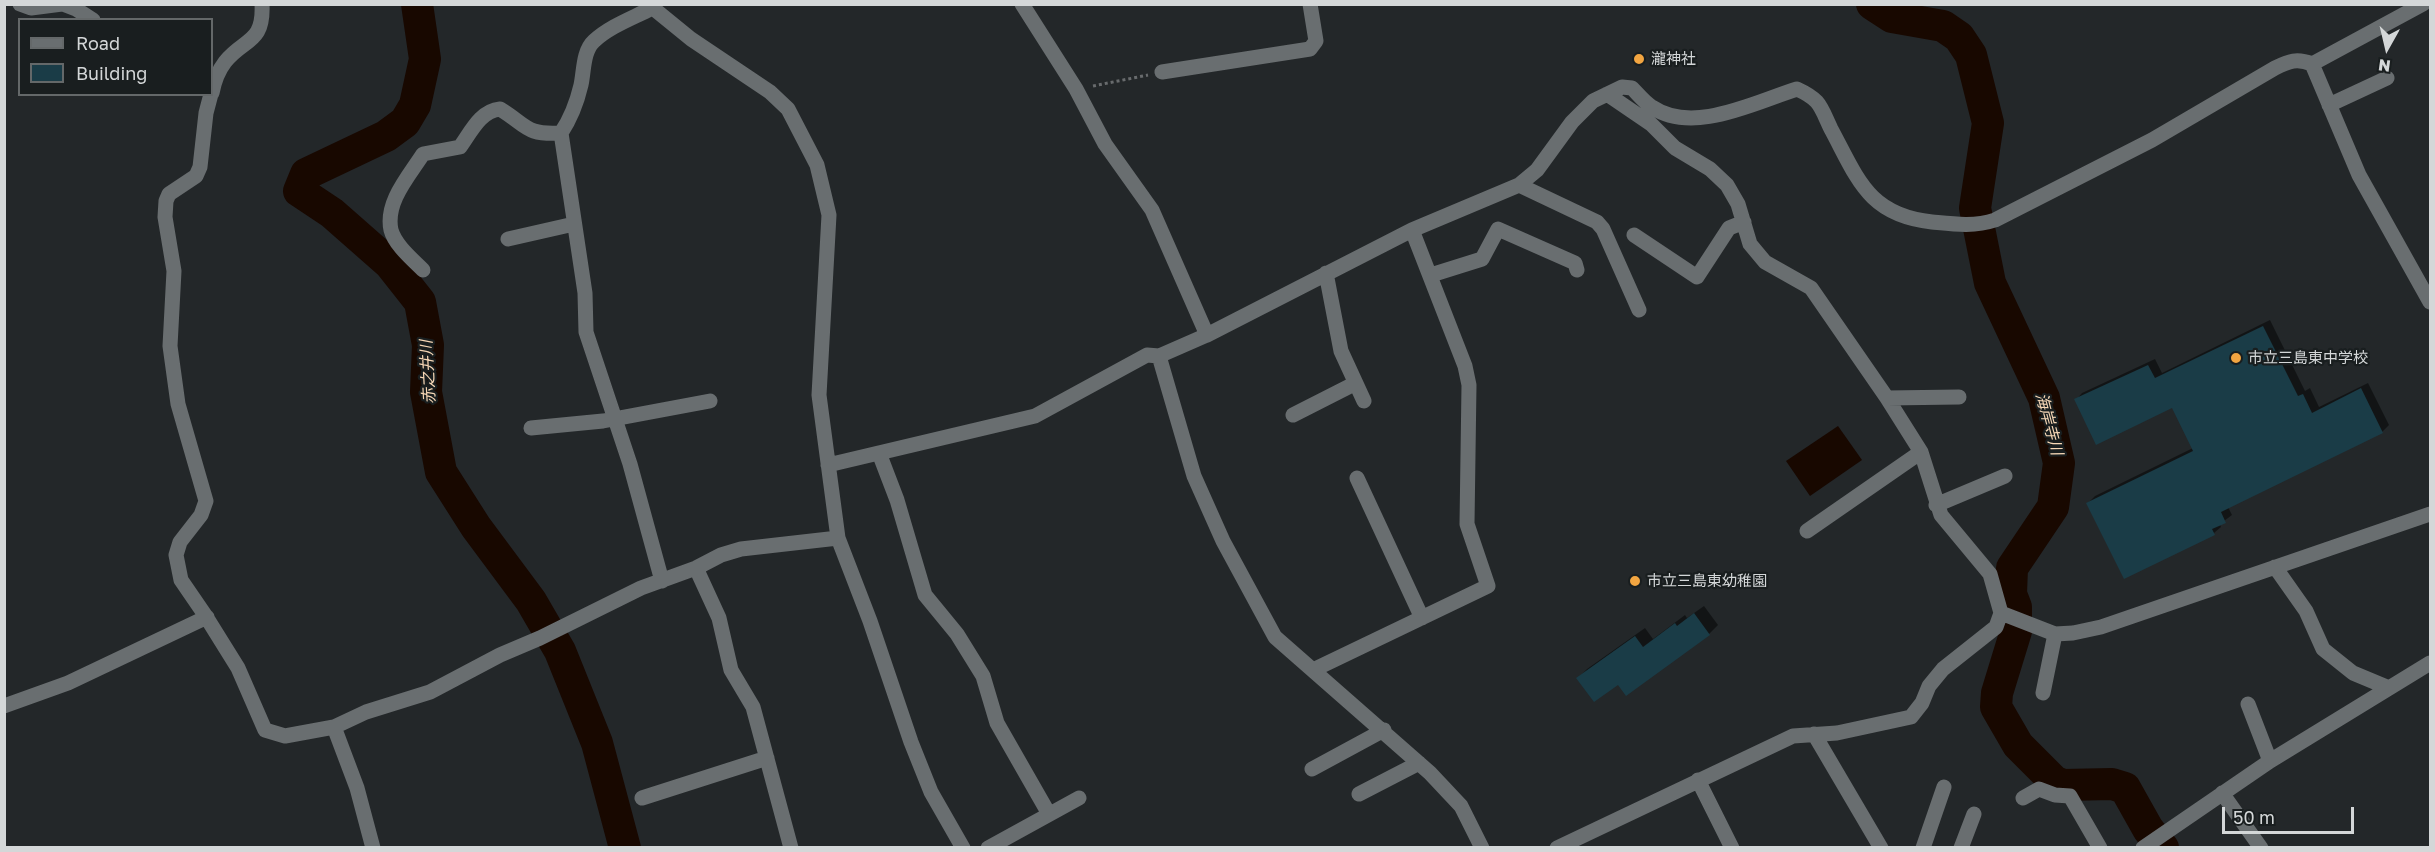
<!DOCTYPE html>
<meta charset="utf-8">
<style>
body{margin:0}
#map{position:relative;width:2435px;height:852px;overflow:hidden;background:#232729;font-family:"Golos Text",sans-serif}
canvas{display:block}
.frame{position:absolute;inset:0;border:6px solid #d4d7d8;pointer-events:none}
.legend{position:absolute;left:18px;top:18px;width:195px;height:78px;box-sizing:border-box;background:#191e1f;border:2px solid #646869;margin:0;padding:8px 10px;list-style:none;font-size:18px;color:#d4d7d8}
.legend li{display:flex;align-items:center;gap:12px;height:30px}
.legend b{width:30px;border:2px solid #646869}
.north{position:absolute;left:2357px;top:18px;width:60px;height:60px;-webkit-text-stroke:4px #191e1f;paint-order:stroke;rotate:188deg;font-size:16px;font-weight:700;line-height:24px;text-align:center;color:#d4d7d8}
.north::after{content:'';display:block;margin:auto;width:21px;height:27px;background:#d4d7d8;clip-path:polygon(50% 0,100% 100%,50% 72%,0 100%)}
.scale{position:absolute;left:2222px;top:807px;width:132px;height:27px;box-sizing:border-box;border:3px solid #d4d7d8;border-top:0;padding-left:8px;font-size:18px;line-height:21px;white-space:nowrap;color:#d4d7d8;-webkit-text-stroke:4px #191e1f;paint-order:stroke}
</style>
<div id="map">
<canvas width="2435" height="852"></canvas>
<div class="frame"></div>
<ul class="legend">
<li><b style="height:8px;background:#696e70"></b>Road</li>
<li><b style="height:16px;background:#1a3c47"></b>Building</li>
</ul>
<div class="north">N</div>
<div class="scale">50 m</div>
</div>
<script>
const c = document.querySelector('canvas').getContext('2d');
c.lineJoin = 'round';
function paint(path, color) {
  c.fillStyle = color;
  c.fill(path, 'evenodd');
}
function trace(path, color, width, dash) {
  c.strokeStyle = color;
  c.lineWidth = width;
  c.lineCap = dash ? 'butt' : 'round';
  c.setLineDash(dash || []);
  c.stroke(path);
}
function label(font, color, halo, rows, align = 'center') {
  c.font = font + ' "Golos Text","Noto Sans JP",sans-serif';
  c.lineWidth = 4.5;
  c.setLineDash([]);
  c.textBaseline = 'middle';
  c.strokeStyle = halo;
  c.fillStyle = color;
  for (const [text, x, y, turn = 0] of rows) {
    c.save();
    c.translate(x, y);
    c.rotate((+turn || 0) * Math.PI / 180);
    c.textAlign = isNaN(turn) ? turn : align;
    if (halo) c.strokeText(text, 0, 0);
    c.fillText(text, 0, 0);
    c.restore();
  }
}
const water = new Path2D(`
 M1838,426l24,34 -52,36 -24,-35z`);
const shadow = new Path2D(`
 M2270,320l35,71 5,-3 9,19 49,-24 21,42 -7,7 -154,75 4,8 -12,9 1,3 -7,6 -126,-30 7,-7 98,-48 -21,-42 -96,-6 6,-7 73,-34 7,14z
 M1704,606l14,19 -9,9 -90,48 -41,-4 9,-9 58,-41 8,11 32,-24 2,3z`);
const river = new Path2D(`
 M417,4l8,55 -10,46 -10,17 -19,14 -80,38 -7,17 33,22 58,51 30,38 8,43 -2,47 15,80 35,55 55,74 29,50 37,92 28,105
 M1872,4l20,13 51,9 16,11 12,18 17,68 -13,85 15,75 54,115 15,65 -6,44 -41,61 -1,26 5,13v24l-19,62 -1,14 22,38 36,36 9,4 49,-1 13,4 23,41 15,19`);
const building = new Path2D(`
 M2263,326l35,70 5,-2 9,19 49,-25 22,45 -162,79 5,11 -14,6 3,6 -91,44 -38,-76 107,-52 -21,-43 -76,37 -22,-46 74,-34 7,13z
 M1694,613l16,22 -84,61 -8,-11 -24,17 -18,-24 59,-42 8,11 32,-24 2,3z`);
const path = new Path2D(`
 M1093,86l55,-11`);
const minor = new Path2D(`
 M20,4l11,4 31,-4
 M63,4l13,5 17,11
 M648,4l43,35 79,53 18,17 29,56 12,50 -10,180 19,143 32,83 41,121 20,50 32,56
 M652,8c-19,10 -42,18 -58,33 -11,10 -10,30 -13,44 -4,17 -10,33 -20,48l24,160 1,39 44,132 32,117
 M2312,64l111,-60
 M1162,72l148,-23 6,-8 -6,-37
 M212,93c2,-10 6,-22 13,-31 19,-24 39,-18 37,-58
 M211,94l-5,19 -6,54 -4,9 -27,18 -3,7 -1,16 9,54 -4,75 8,58 28,97 -5,14 -21,27 -4,13 5,25 24,35 33,53 27,62 20,6 49,-9 32,-15 64,-20 70,-37 40,-17 101,-50 55,-20 25,-13 20,-6 97,-11
 M1607,94l44,30 24,24 35,21 17,16 11,19 12,40 15,18 46,26 76,110 34,54 20,63 49,59 11,39
 M2329,105l58,-27
 M1519,185l78,37 6,7 36,81
 M1634,235l63,42 32,-49 15,-6
 M508,239l66,-15
 M423,270c-11,-11 -28,-25 -32,-40 -6,-28 18,-54 32,-76l37,-7c11,-15 20,-36 40,-38 28,17 25,26 61,24
 M1326,273l15,78 23,50
 M1431,275l51,-16 16,-30 77,34 2,7
 M1207,335l205,-105 107,-45 18,-15 35,-48 21,-21 29,-14 10,1c6,6 12,14 20,19 41,28 103,-5 145,-18 24,11 23,17 34,40 27,50 37,86 101,93 21,2 42,5 63,-2l157,-80 123,-72c14,-7 22,-10 37,-4l47,111 71,127
 M1159,356l35,120 29,65 52,96 155,136 31,33 21,42
 M1887,398l72,-1
 M1293,415l61,-31
 M531,428l72,-7 107,-20
 M879,453l18,47 28,95 32,39 26,42 14,47 52,91
 M828,465l207,-49 112,-61 12,1 48,-21 -55,-125 -47,-66 -29,-55 -54,-85
 M1357,478l65,140
 M1936,505l69,-29
 M1807,531l114,-79
 M2275,567l31,44 17,38 30,24 36,15
 M696,568l23,50 12,52 22,37 38,141
 M1313,670l175,-84 -21,-62 2,-139 -4,-19 -53,-136
 M2043,693l12,-59
 M2248,704l22,57
 M4,706l64,-23 139,-66
 M334,727l23,61 16,60
 M1814,734l67,114
 M1312,769l72,-39
 M1698,780l34,68
 M2222,793l39,55
 M1359,794l60,-31
 M642,798l125,-40
 M2023,798l16,-9 16,6 15,1 30,52
 M988,848l91,-50
 M1557,848l236,-112 44,-3 74,-16 11,-14 7,-17 14,-17 53,-42 5,-14 54,21 18,-1 28,-6 329,-113
 M1923,848l21,-61
 M1961,848l13,-34
 M2143,848l127,-87 160,-98`);
const markers = [
 [1639,59,6,"#f2a541"],
 [2236,358,6,"#f2a541"],
 [1635,581,6,"#f2a541"]
];
const poiNames = [
 ["瀧神社",1651,59],
 ["市立三島東中学校",2248,358],
 ["市立三島東幼稚園",1647,581]
];
const waterNames = [
 ["赤之井川",428,372,-93],
 ["海岸寺川",2049,424,75]
];
paint(water, '#180800');
paint(shadow, '#0007');
trace(river, '#180800', 32);
paint(building, '#1a3c47');
trace(path, '#686b6d', 3, [3, 3]);
trace(minor, '#696e70', 15);
for (const [x, y, r, color] of markers) {
  const dot = new Path2D();
  dot.arc(x, y, r, 0, 2 * Math.PI);
  c.fillStyle = color;
  c.fill(dot);
  trace(dot, '#191e1f', 2);
}
label('15px', '#d4d7d8', '#191e1f', poiNames, 'left');
label('italic 16px', '#f6d7b6', '#191e1f', waterNames);
</script>
